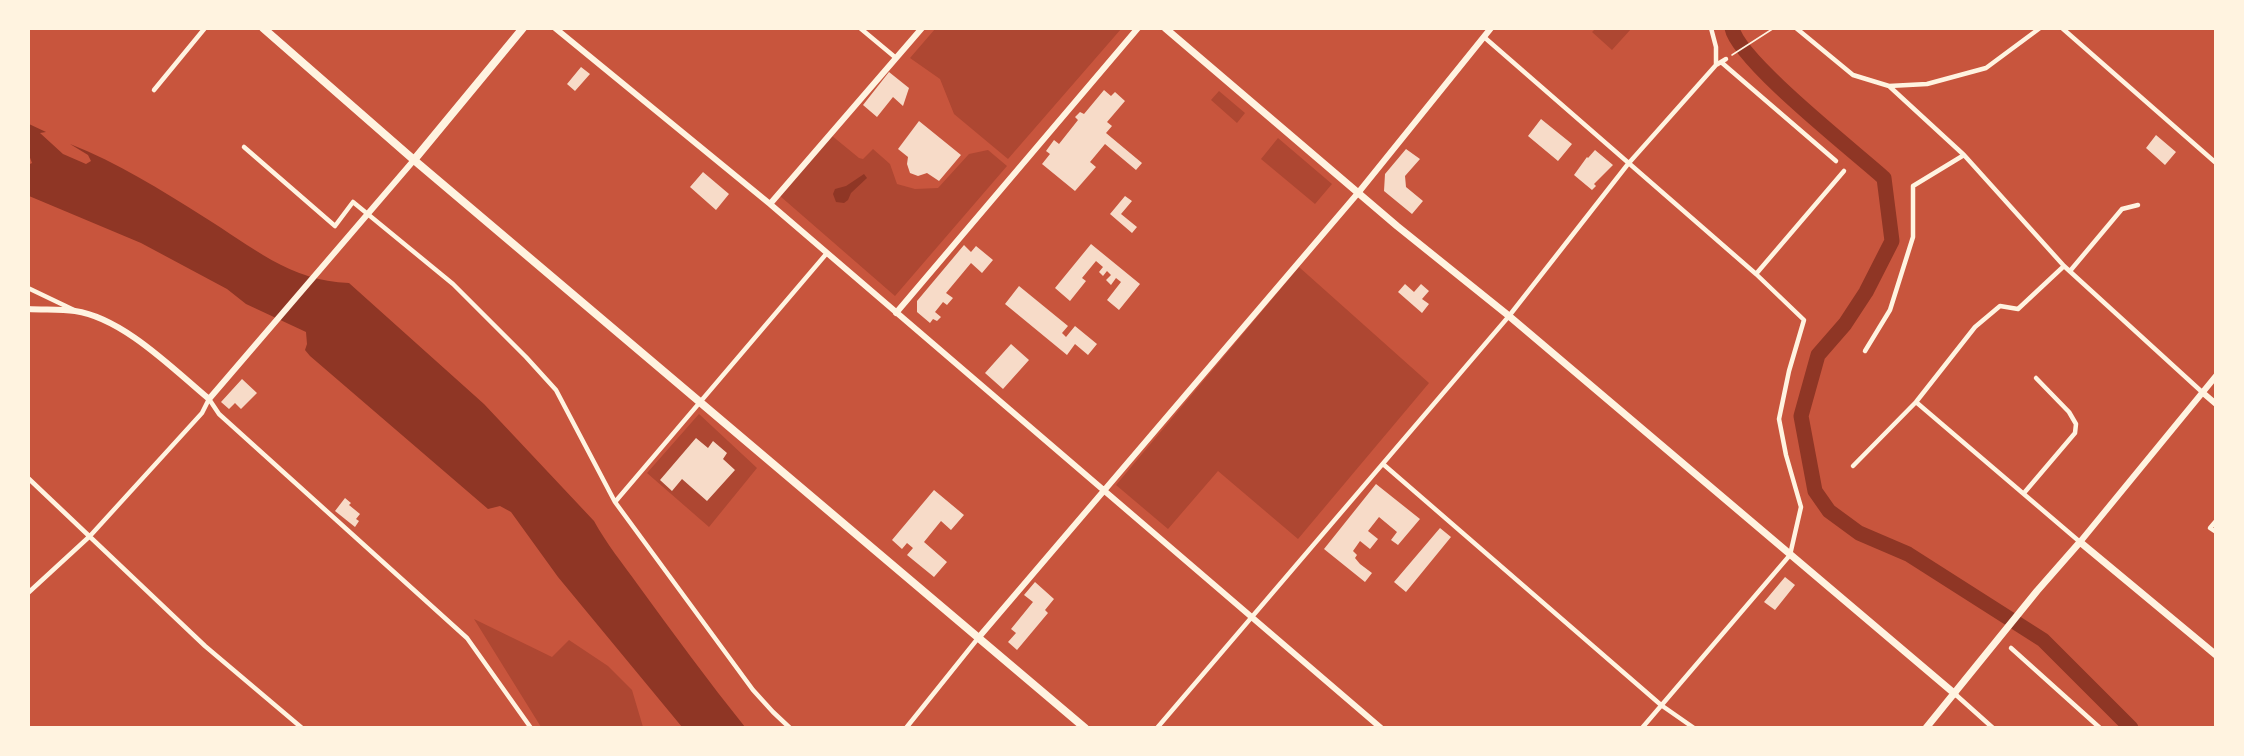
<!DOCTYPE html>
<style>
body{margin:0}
#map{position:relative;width:2244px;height:756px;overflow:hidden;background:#c8553d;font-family:"Alegreya Sans",sans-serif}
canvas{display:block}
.frame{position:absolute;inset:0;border:30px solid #fff3e0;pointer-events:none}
</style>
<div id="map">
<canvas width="2244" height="756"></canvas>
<div class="frame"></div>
</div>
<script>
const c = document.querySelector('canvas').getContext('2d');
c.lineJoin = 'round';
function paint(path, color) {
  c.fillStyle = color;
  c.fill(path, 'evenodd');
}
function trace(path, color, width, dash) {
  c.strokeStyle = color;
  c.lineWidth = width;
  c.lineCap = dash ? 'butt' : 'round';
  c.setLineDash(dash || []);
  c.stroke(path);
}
const green = new Path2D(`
 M935,29v-1l186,1 -113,130 -54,-45 -14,-35 -30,-21z
 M1595,29v-1l36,1 -19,21 -20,-18z
 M1219,91l26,22 -8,10 -26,-23z
 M831,135l28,23 4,1 10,-10 17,15 7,20 18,5 23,-1 31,-34 19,-4 19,16 -112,130 -115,-100z
 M1278,138l54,46 -17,20 -54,-45z
 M1299,267l130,116 -131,156 -80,-68 -50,58 -52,-44z
 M699,414l58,54 -48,59 -62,-54z
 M474,619l78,38 17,-17 39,26 24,24 11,37h-102z`);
const water = new Path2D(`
 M29,124l17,8 -6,1 23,21 23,10 5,-3 -3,-6 -18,-11c47,18 91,46 134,73 47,29 86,64 145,66l135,121 110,117c12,22 29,43 44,64 35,48 70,96 107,142h-63l-124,-150 -47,-65 -11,-6 -12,3 -178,-153 -5,-6 2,-6 -1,-12 -60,-28 -19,-15 -86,-46 -112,-47 -1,-31 4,-2 -3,-8z
 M864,174l3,4 -16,15 -3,7 -4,3 -8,-1 -3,-8 2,-5 11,-3z`);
const river = new Path2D(`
 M1732,28c6,32 122,123 152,150l8,63 -26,51 -21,32 -27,31 -17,61 14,75 14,20 30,22 49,21 135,86 88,88`);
const building = new Path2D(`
 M581,67l9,7 -15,17 -8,-7z
 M889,72l20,16 -6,18 -10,-9 -16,20 -14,-12z
 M1104,90l7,6 4,-4 10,9 -18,21 5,4 -6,7 36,30 -6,7 -31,-26 -15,18 6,5 -21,24 -33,-27 8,-10 -4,-3 8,-11 5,4 19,-24 -3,-3 5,-5 4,2z
 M1541,119l31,25 -14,17 -30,-25z
 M919,121l42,34 -22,26 -12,-8 -9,3 -8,-3 -3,-9 1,-7 -10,-8z
 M2156,135l20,17 -11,13 -19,-17z
 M1406,149l14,10 -15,17 1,11 17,14 -11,13 -28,-23 1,-17z
 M1595,150l18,15 -19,19 2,2 -4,4 -18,-15 13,-18 1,1z
 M703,172l26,22 -13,16 -26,-23z
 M1125,196l7,5 -11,13 16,13 -5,6 -22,-19z
 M1091,244l49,40 -21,26 -12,-10 14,-18 -5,-4 -5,7 -5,-5 5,-5 -4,-4 -4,5 -4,-4 4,-5 -7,-6 -14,17 4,3 -16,20 -15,-13z
 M964,245l7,7 5,-6 17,14 -11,13 -11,-10 -25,30 7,5 -6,7 -4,-3 -8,10 6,5 -4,4 -4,-2 -3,4 -13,-11v-11z
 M1405,284l9,8 7,-8 8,7 -7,8 7,5 -7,9 -24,-21z
 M1019,286l49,40 -6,7 4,4 9,-11 22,18 -9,11 -13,-11 -8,11 -62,-51z
 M1011,344l18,16 -26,29 -18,-16z
 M242,379l15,14 -16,16 -6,-6 -6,6 -8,-7z
 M696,438l12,10 5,-7 14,12 -4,6 12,11 -28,31 -25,-22 -10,12 -12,-11z
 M1376,484l44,35 -22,26 -7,-5 6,-8 -18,-15 -11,14 10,8 -8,10 -10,-8 -7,10 4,4 -2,3 5,6 12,9 -7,9 -41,-33z
 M934,490l30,25 -13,15 -10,-9 -17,21 23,20 -13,15 -27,-22 6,-7 -6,-5 -5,6 -10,-9z
 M345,498l6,5 -2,2 11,9 -4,5 3,2 -4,6 -20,-16z
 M1440,528l11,9 -45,55 -12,-10z
 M1785,577l10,8 -20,25 -11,-8z
 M1035,582l19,17 -9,11 3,3 -31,37 -9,-8 8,-9 -5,-4 22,-27 -9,-7z`);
const path = new Path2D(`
 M1732,55l42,-27`);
const minor = new Path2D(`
 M860,28l36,30
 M1711,28l5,19v18
 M1796,28l57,47 36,11 75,69 100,111 138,126
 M2062,28l154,135
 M1484,37l272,237 48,46 -15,51 -10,48 7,36 15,52 -11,48 -148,173
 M1721,62l115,99
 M1889,86l38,-2 59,-16 54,-40
 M154,90l51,-62
 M244,147l91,79 18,-24 100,82 73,73 30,33 59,112 138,188 20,22 17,16
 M2070,271l52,-62 16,-4
 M1756,274l88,-103
 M28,288l46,22
 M1865,351l25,-41 23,-73v-51l51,-31
 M209,399l10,15 248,224 64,90
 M1916,402l164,140
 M1383,464l278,241 33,23
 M1853,466l63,-64 59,-75 25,-21 18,3 46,-43
 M28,478l177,168 97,82
 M2024,493l51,-60 1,-9 -7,-12 -33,-34
 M615,502l212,-249
 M2216,521l-6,7 6,4
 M28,593l62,-57 112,-123 7,-14
 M2011,648l89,80
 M1955,694l38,34
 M906,728l73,-91
 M1157,728l352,-412 119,-152 88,-99 10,-6`);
const tertiary = new Path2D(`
 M555,28l215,176 611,524
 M770,204l152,-176
 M28,309c16,1 32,0 47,2 48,7 98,58 134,88l205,-239
 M896,313l242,-285
 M2202,392l14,12
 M2080,542l136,-166
 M979,637l379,-444 133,-165`);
const secondary = new Path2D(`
 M1165,28l232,198 112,90 446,378
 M1926,728l111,-137 43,-49 136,113`);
const primary = new Path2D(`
 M263,28l151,132 671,568
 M414,160l109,-132`);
paint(green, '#ae4732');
paint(water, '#8f3625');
trace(river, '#8f3625', 15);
paint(building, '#f7dbc8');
trace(path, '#fff3e0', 1.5);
trace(minor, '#fff3e0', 4.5);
trace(tertiary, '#fff3e0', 6);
trace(secondary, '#fff3e0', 7);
trace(primary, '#fff3e0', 8);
</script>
